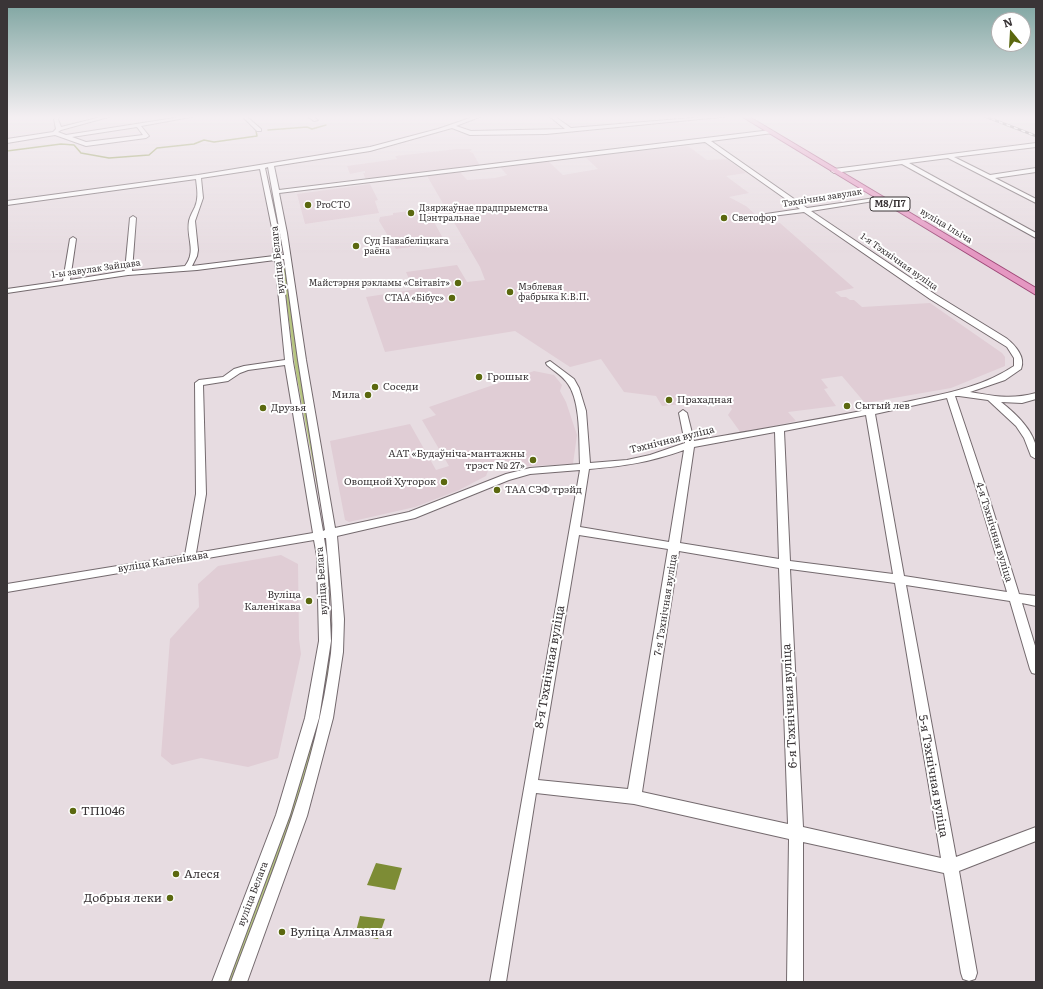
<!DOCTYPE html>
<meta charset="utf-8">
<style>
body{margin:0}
#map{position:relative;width:1043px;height:989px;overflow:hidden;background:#e7dce1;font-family:Literata,serif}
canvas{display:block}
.frame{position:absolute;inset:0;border:8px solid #3a3537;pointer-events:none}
.north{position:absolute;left:991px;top:12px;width:40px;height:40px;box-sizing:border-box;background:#fff;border:1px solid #b0aeaf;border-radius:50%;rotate:342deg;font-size:11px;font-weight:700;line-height:16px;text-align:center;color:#3a3537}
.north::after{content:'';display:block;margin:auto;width:14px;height:18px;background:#5b680f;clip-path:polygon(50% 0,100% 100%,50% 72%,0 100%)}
</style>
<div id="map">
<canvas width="1043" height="989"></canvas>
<div class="frame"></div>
<div class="north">N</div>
</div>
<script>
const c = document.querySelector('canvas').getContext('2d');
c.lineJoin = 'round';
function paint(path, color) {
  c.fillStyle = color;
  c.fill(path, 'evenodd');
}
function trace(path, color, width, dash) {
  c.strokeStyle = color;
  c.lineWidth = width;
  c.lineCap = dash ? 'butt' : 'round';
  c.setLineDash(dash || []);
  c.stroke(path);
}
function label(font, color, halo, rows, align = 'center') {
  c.font = font + ' Literata,serif';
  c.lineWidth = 4;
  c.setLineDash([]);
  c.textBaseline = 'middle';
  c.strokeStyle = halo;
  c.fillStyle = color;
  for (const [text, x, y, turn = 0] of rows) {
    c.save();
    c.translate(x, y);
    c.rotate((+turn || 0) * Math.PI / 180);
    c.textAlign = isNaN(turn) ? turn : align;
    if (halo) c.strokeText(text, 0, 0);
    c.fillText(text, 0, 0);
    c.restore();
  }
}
const built = new Path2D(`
 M688,146l19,14 20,-1 19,14 -20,3 23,17 -20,4 17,9 20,18 14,-1 74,65 -19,4 6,5h5l4,3h4l8,7 68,-4 72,50 3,4v9l-54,22 -86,15 -23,-27 -21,3 7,9 -4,1 12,17 -48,6 8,9 -55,12 -13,-18 4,-6 -6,-9 -64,6 -6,-10 -32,-4 -23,-33 -31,8 -55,-36 -130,21 -19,-55 52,-8 -1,-2 -4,1 -7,-16 51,-7 10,17 18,-2 -5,-13 -53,-91 33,-4 7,8 28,-2 12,-3 -7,-8 48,-6 15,14 35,-6 -14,-13z
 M457,149h14l1,1 -3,1 4,2 7,13 -114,14 -3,-7h2v-2l-15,3 -3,-8 50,-7 -2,-3z
 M370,184l8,16 -3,1 4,12 -74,11 -8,-30z
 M427,209l18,33 -49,7 -17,-28 1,-4 13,-2v-2z
 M534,371l20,4 8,10 -2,6 6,11 11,33 -4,29 -84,4 -3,8 -27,14 -44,17 -66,15 -4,-2 -15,-79 80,-17 26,46 13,-4 -27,-46 14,-5 -7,-8z
 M281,555l17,9 1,75 2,15 -23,104 -30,9 -47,-9 -29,7 -11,-9 9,-117 29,-32 -1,-23 20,-18z`);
const green = new Path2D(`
 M282,266h3l40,245 -3,1 -27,-145z
 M328,556h4l4,86 -23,115 -79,225h-7l66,-177 29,-102 9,-60 1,-25z`);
const water = new Path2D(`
 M376,863l26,5 -7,22 -28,-5z
 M360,916l25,3 -7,20 -23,-4z`);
const stream = new Path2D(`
 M268,130l39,-3 5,2 14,-4
 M7,151l54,-7 13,1 7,8 28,5 40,-3 8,-7 37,-4 10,-4 10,2 43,-6 -1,-5`);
const minor = new Path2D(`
 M56,116h4l-2,3 3,8 44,-11h7l-51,14 -3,2 8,3 121,-19h9l-55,10 8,10 -3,2 -60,8 -31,-11 -48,8v-4l46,-7 3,-3 -2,-10zM137,127l6,8 -57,7 -14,-5z
 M242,116h4l15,13v2h-4z
 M307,116h5l6,4 -4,1z
 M476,116h6l-26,10 15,5 94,-2 -16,-13h5l17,12 145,-12h15l-185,18 -76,1 -18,-7 -82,23 -96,15 5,24 492,-60 2,3 -62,8 96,67 75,-11v2l-2,1 -69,11 125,84 70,43c9,7 20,19 15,31l-16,11 -35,12c25,4 40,8 66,1v6l-14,4 -21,-1c13,10 29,25 34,41 2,5 1,11 1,16l-5,-3 -7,-18 -8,-12 -28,-26 -29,-4h-4l31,92 33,106 17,2v10l-14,-3 14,46v25l-4,-1 -2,-4 -20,-68 -104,-16 50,272 80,-30v14l-77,30 18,102 -2,6 -6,2 -6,-2 -2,-6 -17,-100 -141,-31v140h-16l2,-143 -155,-35 -98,-11 -30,189h-16l90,-512 -50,4 -21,6 -94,38 -78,18 7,83 -1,33 -10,66 -26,98 -60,166h-16c40,-107 86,-215 100,-329 4,-38 -2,-77 -5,-115h-2l3,18 4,85 -12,77 -29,97 -62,167h-16l64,-167 29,-97 14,-77 -2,-85 -3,-16 -307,52v-8l178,-29 11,-61 -1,-111 4,-3 24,-3 11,-8 10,-3 41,-6 -10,-100 -78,10 -69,5 -121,18v-4l56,-8 7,-42 3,-2 3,2 -6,41 55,-9 5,-53 3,-2 3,2 -4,53 53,-5c12,-15 1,-28 4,-45 1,-5 4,-10 6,-14 4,-9 2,-19 1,-28l-189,26v-4l191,-26 172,-28 68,-18zM705,142l95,67 -34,5 -3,2 1,1 40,-5 126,87 77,48 7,11v8c-34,23 -77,29 -117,38 -68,14 -136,25 -203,37l-7,-28 -4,-3 -4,3 6,30 -35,12 -23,5 -37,3 -4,-52 -7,-23 -5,-9 -24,-18 -4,2 1,2c7,6 16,11 21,19 13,18 11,58 12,80l-50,4 -24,6 -97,38 -74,16 -29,-168 -19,-127 -8,-40zM268,167l16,88h-3l-2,-22 -14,-65zM260,169l13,64 1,23 -82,10 5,-10 1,-6 -3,-29 8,-23 -2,-20zM281,259h3l14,101 27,170 -2,1 -30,-169zM285,365l28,168 -117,20 10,-59 -3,-109 25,-4 12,-8 8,-3zM947,398l29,90 31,104 -103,-16 -29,-162zM866,415l27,159 -103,-13 -6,-130zM775,432l4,127 -99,-16 14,-96zM684,450l-15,92 -89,-15 9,-58c37,-3 61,-7 95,-19zM579,535l89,14 -40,240 -90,-9zM679,551l100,17 9,256 -146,-32zM790,569l105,14 46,275 -138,-31z
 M1036,143v4l-82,10 36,18 46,-7v4l-41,6 41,21v4l-88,-45 -39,5 127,70v5l-134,-74 -68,9 -3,-2 3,-2z`);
const major = new Path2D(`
 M741,116h7l288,172v7z`);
const rail = new Path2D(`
 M984,116l52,20`);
const markers = [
 [308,205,4,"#5b680f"],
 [411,213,4,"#5b680f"],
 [724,218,4,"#5b680f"],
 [356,246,4,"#5b680f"],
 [458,283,4,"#5b680f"],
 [510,292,4,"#5b680f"],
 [452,298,4,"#5b680f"],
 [479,377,4,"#5b680f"],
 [375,387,4,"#5b680f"],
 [368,395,4,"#5b680f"],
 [669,400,4,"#5b680f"],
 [847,406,4,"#5b680f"],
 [263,408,4,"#5b680f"],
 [533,460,4,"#5b680f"],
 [444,482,4,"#5b680f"],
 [497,490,4,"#5b680f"],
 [309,601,4,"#5b680f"],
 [73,811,4,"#5b680f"],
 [176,874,4,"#5b680f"],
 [170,898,4,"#5b680f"],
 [282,932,4,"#5b680f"]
];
const farStreetnames = [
 ["Тэхнічны завулак",822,198,-9],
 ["вуліца Ільіча",946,226,31],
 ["1-я Тэхнічная вуліца",899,262,35],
 ["1-ы завулак Зайцава",96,269,-8]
];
const shields = [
 [890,204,40]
];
const shieldNames = [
 ["М8/П7",890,204]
];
const farPoinames = [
 ["ProСТО",316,205],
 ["Дзяржаўнае прадпрыемства",419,208],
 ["Цэнтральнае",419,218],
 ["Светофор",732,218],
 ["Суд Навабеліцкага",364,241],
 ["раёна",364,251],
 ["Майстэрня рэкламы «Світавіт»",450,283,"right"],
 ["Мэблевая",518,287],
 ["фабрыка К.В.П.",518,297],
 ["СТАА «Бібус»",444,298,"right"]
];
const streetNames = [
 ["вуліца Белага",278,260,-96],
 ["Тэхнічная вуліца",672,440,-14],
 ["4-я Тэхнічная вуліца",994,532,73],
 ["вуліца Каленікава",163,562,-9],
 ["вуліца Белага",322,581,-94],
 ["7-я Тэхнічная вуліца",666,605,-81],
 ["вуліца Белага",253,894,-69]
];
const poiNames = [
 ["Грошык",487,377],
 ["Соседи",383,387],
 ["Мила",360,395,"right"],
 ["Прахадная",677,400],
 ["Сытый лев",855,406],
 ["Друзья",271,408],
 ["ААТ «Будаўніча-мантажны",525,454,"right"],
 ["трэст № 27»",525,466,"right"],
 ["Овощной Хуторок",436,482,"right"],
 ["ТАА СЭФ трэйд",505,490],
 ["Вуліца",301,595,"right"],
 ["Каленікава",301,607,"right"]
];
const nearStreetnames = [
 ["8-я Тэхнічная вуліца",550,667,-80],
 ["6-я Тэхнічная вуліца",790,706,-93],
 ["5-я Тэхнічная вуліца",933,776,80]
];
const nearPoinames = [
 ["ТП1046",81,811],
 ["Алеся",184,874],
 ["Добрыя леки",162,898,"right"],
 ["Вуліца Алмазная",290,932]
];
paint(built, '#e0cdd5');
paint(green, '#b7c681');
paint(water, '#7d8c35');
trace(stream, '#7d8c35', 1.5);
trace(minor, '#746a6e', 2);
trace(major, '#9d4877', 2);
paint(minor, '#fff');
paint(major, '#e597c2');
trace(rail, '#5b5557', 2.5);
trace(rail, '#fff', 1.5, [4]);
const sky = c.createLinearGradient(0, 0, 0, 254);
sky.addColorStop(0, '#7da4a0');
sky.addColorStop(0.46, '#f4eff2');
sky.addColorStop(1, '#f4eff200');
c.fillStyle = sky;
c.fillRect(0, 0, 1043, 254);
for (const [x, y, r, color] of markers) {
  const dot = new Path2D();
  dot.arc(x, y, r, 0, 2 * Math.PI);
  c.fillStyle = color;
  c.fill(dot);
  trace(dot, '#fff', 1.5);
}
label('9px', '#3a3537', '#fff', farStreetnames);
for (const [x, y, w] of shields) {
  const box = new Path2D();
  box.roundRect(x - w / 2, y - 7, w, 14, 3);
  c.fillStyle = '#fff';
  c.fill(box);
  trace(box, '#3a3537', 1);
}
label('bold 9px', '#3a3537', null, shieldNames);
label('9px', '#3a3537', '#fff', farPoinames, 'left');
label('10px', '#3a3537', '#fff', streetNames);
label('10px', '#3a3537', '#fff', poiNames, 'left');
label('12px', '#3a3537', '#fff', nearStreetnames);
label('12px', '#3a3537', '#fff', nearPoinames, 'left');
</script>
